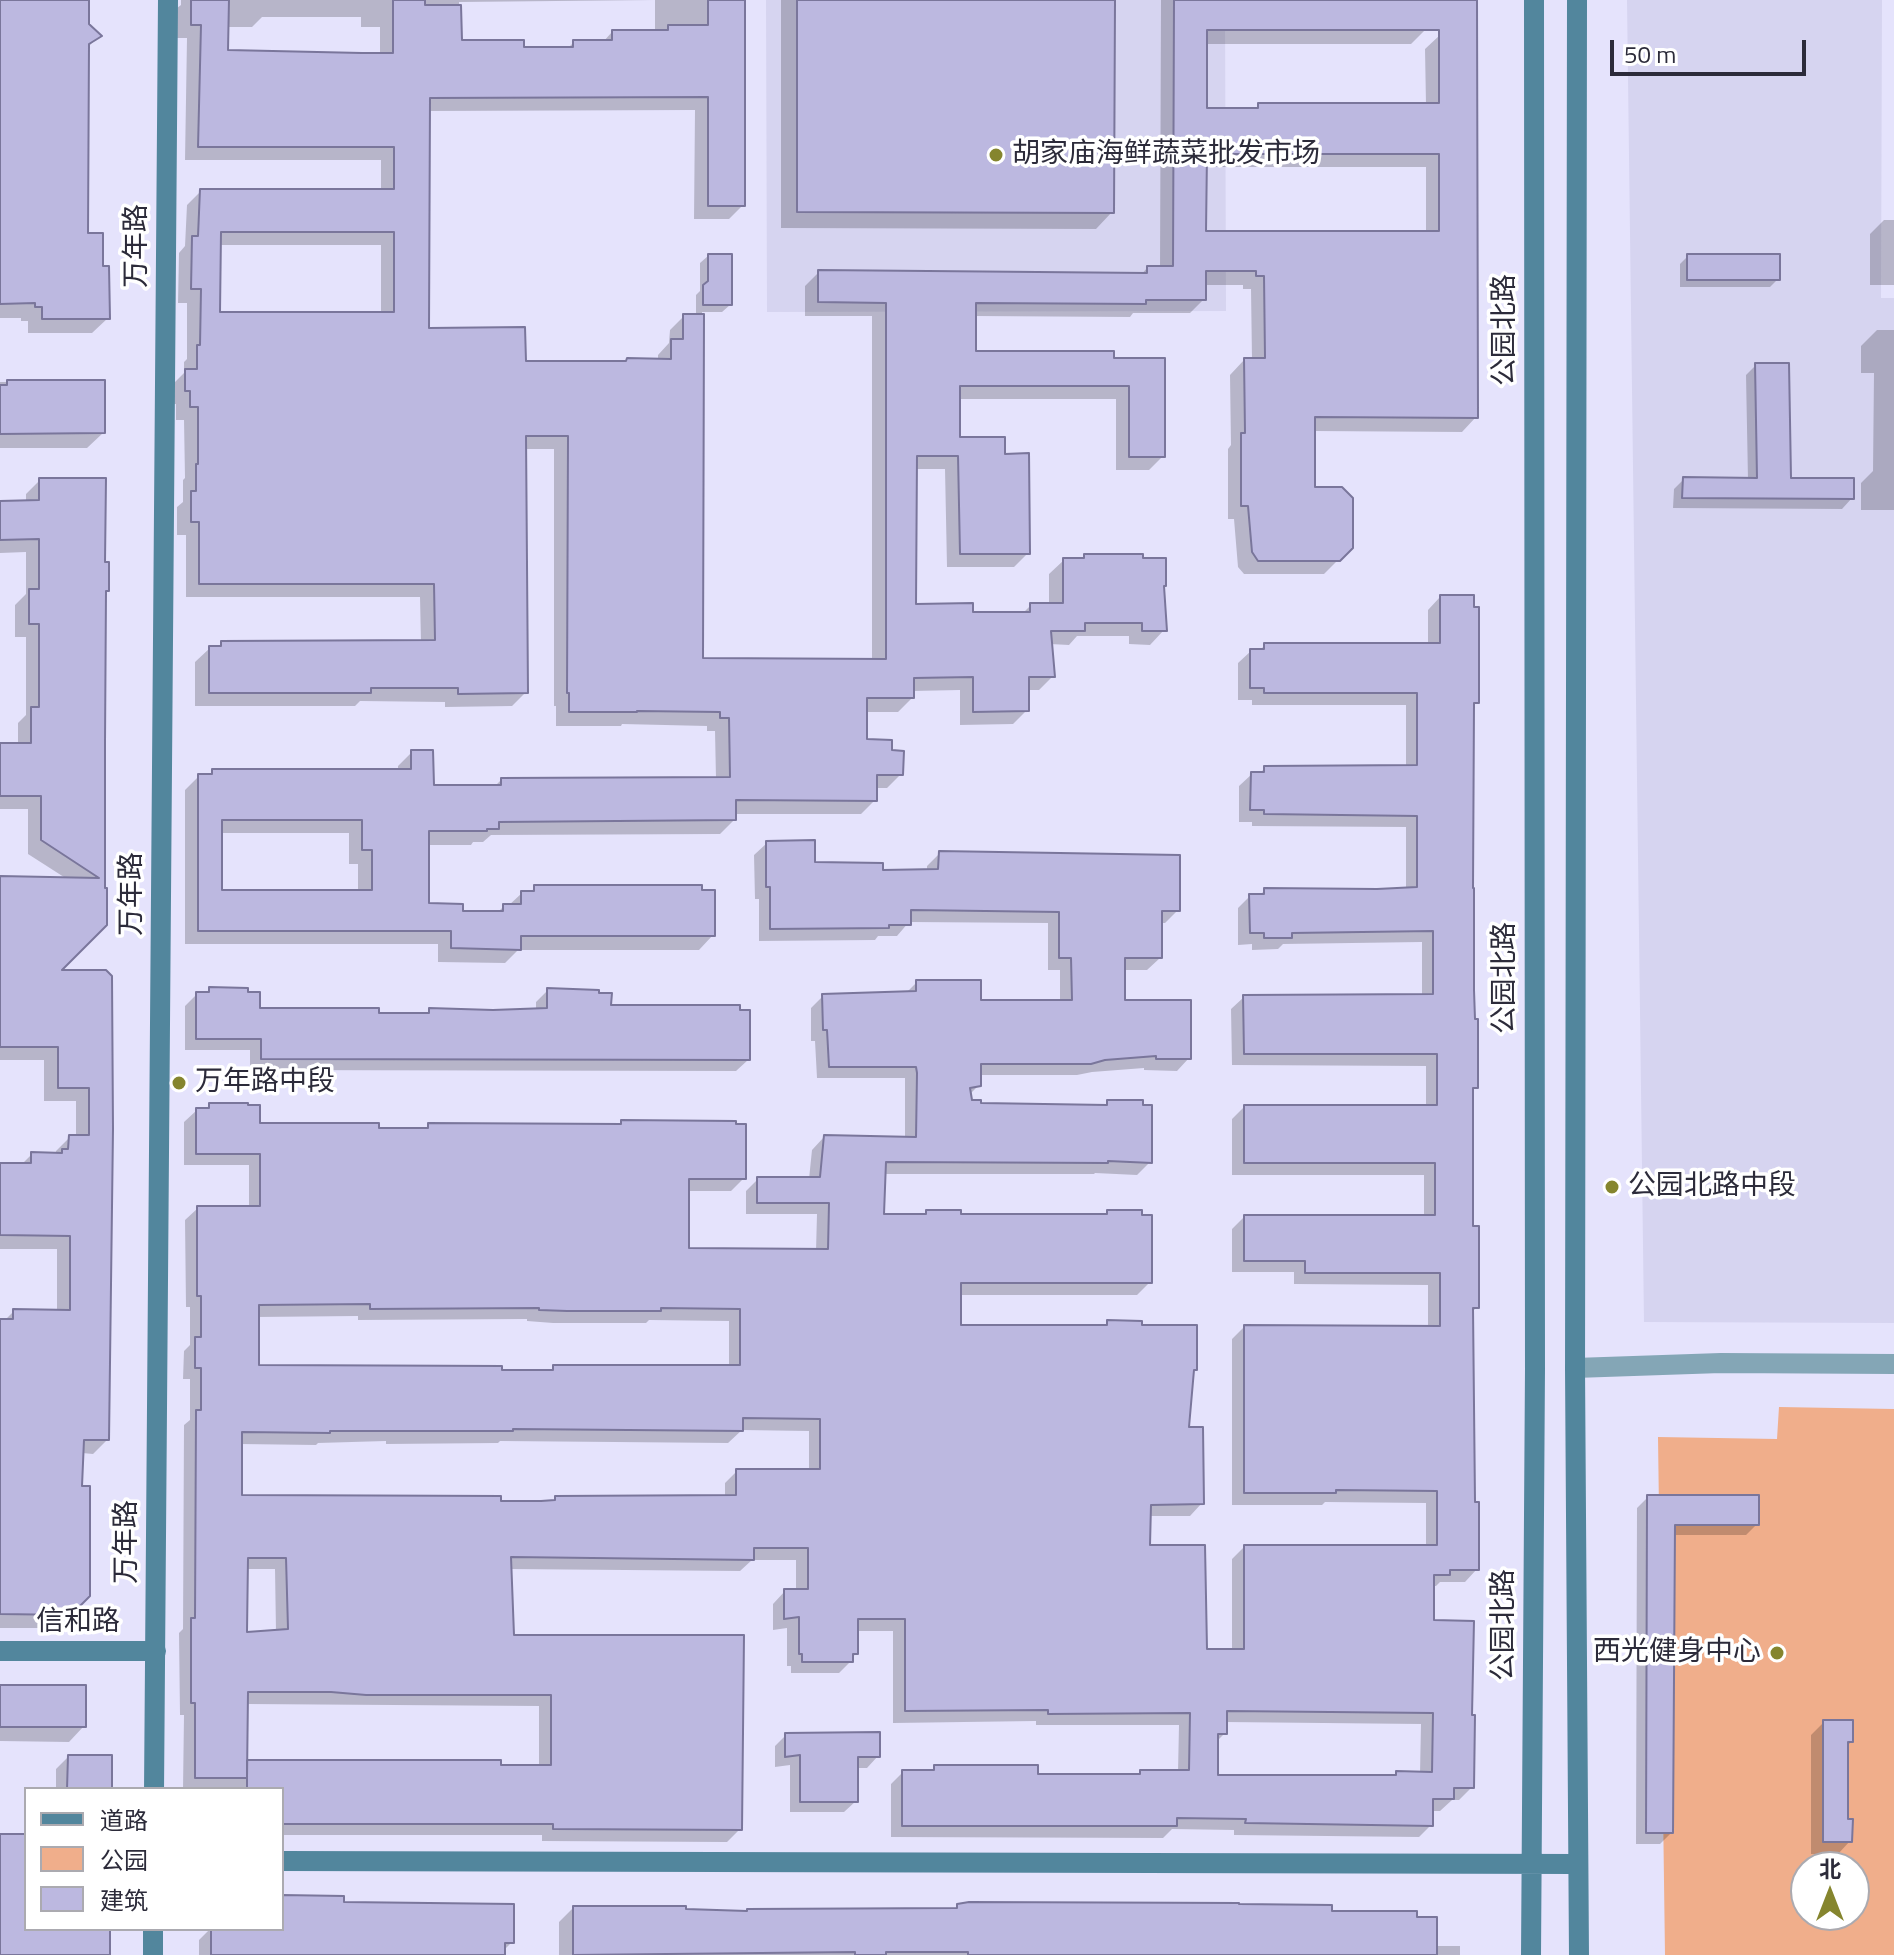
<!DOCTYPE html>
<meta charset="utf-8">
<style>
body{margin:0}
#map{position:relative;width:1894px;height:1955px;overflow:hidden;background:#e5e3fc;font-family:"Titillium Web","Noto Sans SC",sans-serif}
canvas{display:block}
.legend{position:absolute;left:24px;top:1787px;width:260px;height:144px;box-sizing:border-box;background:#fff;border:2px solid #abaab0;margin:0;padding:10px 14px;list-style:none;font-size:24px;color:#2c2b3a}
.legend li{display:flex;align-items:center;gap:16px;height:40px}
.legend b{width:40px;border:2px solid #abaab0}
.north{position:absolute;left:1790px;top:1851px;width:80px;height:80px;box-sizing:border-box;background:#fff;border:2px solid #abaab0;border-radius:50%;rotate:0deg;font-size:22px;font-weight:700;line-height:32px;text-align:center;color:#2c2b3a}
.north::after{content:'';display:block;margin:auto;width:28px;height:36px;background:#85852e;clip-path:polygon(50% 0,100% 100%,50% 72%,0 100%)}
.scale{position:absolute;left:1610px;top:40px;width:196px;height:36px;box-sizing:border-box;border:4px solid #2c2b3a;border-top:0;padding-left:10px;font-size:24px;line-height:28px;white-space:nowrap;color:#2c2b3a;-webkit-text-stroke:6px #fff;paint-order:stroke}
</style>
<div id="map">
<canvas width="1894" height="1955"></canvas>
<ul class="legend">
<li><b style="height:10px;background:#52869d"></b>道路</li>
<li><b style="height:22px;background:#f0ae8b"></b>公园</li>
<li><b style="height:22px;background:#bcb8e0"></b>建筑</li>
</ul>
<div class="north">北</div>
<div class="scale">50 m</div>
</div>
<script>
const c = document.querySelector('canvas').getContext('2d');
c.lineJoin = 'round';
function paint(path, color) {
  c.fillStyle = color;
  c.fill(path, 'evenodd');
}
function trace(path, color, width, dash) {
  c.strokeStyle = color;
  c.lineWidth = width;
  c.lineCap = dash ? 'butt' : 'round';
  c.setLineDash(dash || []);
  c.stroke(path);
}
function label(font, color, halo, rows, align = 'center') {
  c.font = font + ' "Titillium Web","Noto Sans SC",sans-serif';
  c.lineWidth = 7;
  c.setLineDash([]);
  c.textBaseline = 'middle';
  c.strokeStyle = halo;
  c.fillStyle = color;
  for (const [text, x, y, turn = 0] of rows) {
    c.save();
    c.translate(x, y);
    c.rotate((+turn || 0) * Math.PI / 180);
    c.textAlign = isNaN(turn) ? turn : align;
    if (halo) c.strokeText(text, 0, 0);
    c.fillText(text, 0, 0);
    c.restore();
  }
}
const built = new Path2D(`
 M766,0h459l1,311 -459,1z
 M1627,0h255l-1,298h13v1025l-250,-1z`);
const green = new Path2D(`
 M1779,1407l115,2v546h-229l-7,-518 119,2zM1806,1867h48v48h-48z`);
const shadow = new Path2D(`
 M0,0h87v25l12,11 -12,12 -1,187 16,33 6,50 -16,15h-64v-12h-7v-3h-21z
 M181,0h562v205l-14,14h-35l1,-109 -267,1 -1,219 97,33h101l33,-3v-5l11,-12 1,-13 14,-14h12v-21l4,-4v-28l8,-7 22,49 -8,7h-20l-1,348 171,1v-345h-67v-30l14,-14 322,3 6,-7h13l1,-268h264v30l-14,14h-206v66h49l5,-5h167l-1,-56 15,-14 36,382 -14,15 -149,-1v58l38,58 -27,27h-80l-6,-7 -4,-48h-6v-70l3,-4 -1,-70 14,-15h8l-1,-71h-8v-4h-39v14l-14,14h-57l-3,4 -156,-1v37l138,7h51v96l-14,14h-33v-71h-158v40l45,17 25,97 -14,14h-67l-2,-98h-30l-1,138 57,7h51l9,-9h18v-31l15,-14h16l5,-4 56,4 23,25v45l-14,15 -21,-1v-8h-52l-8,9 -19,-1 3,32 -14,14h-12v20l-14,14 -53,1v-35l-48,1v7l-14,14h-33v29l25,11 11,22 -14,14h-12v12l-14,14h-127v6l-14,14 -229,1 -8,7h-10l-2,3h-44v60l34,8h36l7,-7h4l14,-13h8l5,-6 178,48 -14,15h-181l-13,13 -67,-1v-18h-253v-154l14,-14h9l5,-5h185v-5l14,-14 20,35h62l7,-7 215,-1 -1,-48h-8v-5l-85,-2 -1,2h-65v-20h-2v-257h-30l2,243 -14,14 -67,1v-5l-85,-1 -5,5h-160v-44l15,-14h7l5,-5 199,-1 -1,-45h-234v-62h-9v-28l6,-5v-22l2,-2 -1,-58h-8v-16h-4v-19l12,-12v-11l3,-3v-56h-9l1,-50 6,-7 2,-41 14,-14h180v-31h-196l2,-122h-10v-30l4,-3zM655,0v32h-43l-9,10h-29l-7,7h-45l-62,-7 -1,-40zM262,17h99v10h19v28l-154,-3 1,-25h25zM1205,167h221v66h-222zM219,245h162v69h-163zM220,833h129v31h9v28h-138z
 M781,0h332l-1,212 -16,17 -315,-1z
 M1884,220h10v65h-24v-51z
 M1688,256l90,23 -8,8h-90v-23z
 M1877,330h17v180h-33v-27l12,-12 1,-98h-13v-27z
 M1756,365l33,115 63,18 -10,11 -169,-1 1,-19 10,-10 64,1 -2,-105z
 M0,382h103v51l-16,15h-87z
 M40,480l64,113 -1,297 -46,82h48l2,468 -14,14 -11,-1 -2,35 8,107 -33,33h-55v-307h4l10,-10 43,1v-63h-57v-84h21l11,-11 23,1 1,-4 14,-14h6v-36h-32v-41h-44v-182l67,1 -39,-25v-45h-28v-64h18v-22l8,-8v-78h-11v-32l11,-11v-42l-26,1v-50l26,-1v-8z
 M1440,597l37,105 -5,5v283l4,97 -5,6v135l6,79 -6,6 2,191 4,65 -12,13h-25l-4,4h-4v36l40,165 -13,13h-7l-12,11h-9v14l-12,12 -185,-2v-5l-62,-1 -9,9 -272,-1v-53l12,-12h28l4,-5 101,9h101l4,-4h37l1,-47h-143v-4l-143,2v-92h-37v23l-5,4v3l-12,12h-48v-7h-4v-38l-14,2v-26l12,-13h11v-31h-44l-12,11 -231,-2 3,68 228,192 -13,13 -185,-1v-6h-260v-46h-99l1,-74h-4l-1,-82 4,-4 1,-204 6,-5v-41h-7l1,-28 6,-6v-38h-4l-1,-87 13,-12h51v-43h-65v-43l13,-12h7l6,-5 48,20 119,5h47l5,-5 189,1 4,-4 122,56 -13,13h-44v59l129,1 1,-37h-71v-23l12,-12h51l3,-29 12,-13 81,2v-61h-88l-2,-37h-4v-33l12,-12 82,-2 12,-12 62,20h81v-32h-12v-47l-139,-1 -12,14h-19l-3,4 -116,1v-42h-4l-1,-44 13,-12 46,21 68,8 46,-1v-5l13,-13 238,57 -13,13h-5v35l-13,12h-24v32l66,56 -12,13 -33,-1v-2l-52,4 -15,3h-98v10l-10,10 1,7 9,3 124,2 5,-5 42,60 -13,13 -42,-2 -1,1h-211l-1,42h40l5,-4 32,4h145l4,-4 42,70 -13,13h-178v32h144l5,-5 32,5 55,42 -4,4 -4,56 15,74 -12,13h-42l-1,31 58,104h27v-92l12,-12h182v-44l-101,-1 -3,3h-90v-166l12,-12 184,1v-43l-134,-1v-12h-62v-43l12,-12h180v-42h-192v-56l12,-12h182v-41l-194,-1 -1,-56 13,-12 178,-1v-54l-139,2 -5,5 -26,1v-6l-14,1v-37l12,-12h9l6,-6h141v-63l-154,-1v-4h-13v-36l13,-12h7l6,-6h141v-63h-154v-5h-14v-37l13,-12h8l6,-6h163v-35zM358,1316v4l169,-1v2l26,2h93l3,-3 80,1v46h-175l-4,5h-50l-243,-5v-50zM742,1430l67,1v40h-72l-12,12v14l-169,1 -5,4 -52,1 -259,-6v-53l76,1 2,-2 68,-2v3l112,-1 2,-2 228,2zM245,1569h30l1,63 -31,2zM246,1704l293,2v61l-294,-5zM1225,1722l196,2 -1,50 -23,-1 -5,4h-176v-35l9,-9z
 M210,989l48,21 119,5h48l5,-5 106,1v-9l12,-12 49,5 12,12 139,53 -12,11 -486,-1v-20h-65v-44l12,-12h7z
 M1648,1497l109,27 -11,11h-73l-2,298 -11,11h-24l1,-336z
 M0,1687l84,39 -15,16 -69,-1z
 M1824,1722l27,20 -5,5v74l4,20 -12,13h-27v-119z
 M786,1735l92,21 -11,12h-11v33l-12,11h-54v-47l-15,2v-21z
 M68,1757l42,32h-54v-20z
 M282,1897l60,7 170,38 -9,9v4h-304v-15l11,-11h72z
 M958,1906l372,7 85,6 20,27h25v9h-901v-33l14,-14 111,3 269,-1z`);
const building = new Path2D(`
 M0,0h89v24l13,12 -13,8 -1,189h15v33h6l1,53h-68v-12h-7v-4l-35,1z
 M191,0h38l-1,50 134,3h31v-53h32v5h36l1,35h62v7h49v-7h39v-10h56v-5h40v-25h37v206h-37v-109l-278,1 -1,230 96,-1 1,34h100l1,-3 44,1v-20h12v-25h21l-1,344 183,1v-356l-68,-1v-32l329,3v-7h26l1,-266h303l1,418 -163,-1v70h27l11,11v50l-13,13h-82l-6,-9 -4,-46h-7v-73h4l-1,-75h21l-1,-82h-8v-5h-50v29h-60v4l-170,-1v48h138v7h51v99h-36v-71h-169v51h45v17l24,-1 1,101h-70l-2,-98h-41l-1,148 57,-1v9h57v-9h33v-45h21v-4h59v4h23v28h-2l3,45h-25v-8h-57v8h-34l4,46h-26v34l-56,1v-35l-59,1v20h-47v41l25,1v10l12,1 -1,24h-26v26l-141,-1v20l-237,2v7h-12v2h-58v72l34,1v7h40v-7h18v-13h13v-6h168v5h13v46h-194v14l-70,-2v-17h-253v-157h14v-5h199v-19h22l1,35h67v-7l229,-1 -1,-59h-9v-6l-83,-1v1h-68v-19h-2l1,-257h-42l2,257 -70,1v-6h-87v5h-162v-47h12v-5l214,-1 -1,-56h-235v-62h-8v-31h5v-27h2v-57h-8v-16h-5v-22h12v-24h3l1,-56h-10l1,-53h6l2,-47h194v-42h-196l3,-122h-10zM1207,30h232v73h-181v5h-51zM1207,154h232v77h-233zM221,232h173v80h-174zM222,820h140v30h10v40h-150z
 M797,0h318l-1,213 -317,-1z
 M708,254h24v51h-29v-20l5,-4z
 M1687,254h93v26h-93z
 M1755,363h34l2,115h63v21l-172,-1 1,-21 74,1z
 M7,380h98v53l-105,1v-49h7z
 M39,478h67l-1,84h4v29h-3l-1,152v145h2v37l-45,45h44l6,6 1,153 -4,311h-25l-2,46h8v110l-19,19 -71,-1v-295h13v-10l57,1v-74l-70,-1v-72h31v-11l31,1v-4h6l1,-14h20v-47h-31v-41h-58v-171l99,2 -58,-38v-44h-41v-53h31v-36h8v-83h-10v-35h10v-50l-39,1v-39l39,-1z
 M1440,595h34v12h5v96h-5l-1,185h1v102l1,29h3v69h-5v138h6v82h-6l2,194h4v68h-29v5h-16v45l40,1 -2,94h3l-1,73h-20v11h-21v27l-188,-3 1,-4 -69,-1v8h-275v-56h32v-5h104v9h102v-4h49l1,-57 -142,1v-4l-143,1v-92h-47v35h-5v8h-51v-8h-3v-37l-15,2v-30h24v-41h-54v12l-243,-3 3,78h230l-2,195 -189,-1v-5h-271v-35h-35v-29h254v5h50v-70h-185l-35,-3h-83l-1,86h-52v-75h-4v-85h4l1,-208h5v-42h-6v-31h6v-41h-4v-90h63v-52h-64v-46h13v-5h39v2h12v18h119v5h49v-5l193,1v-4l115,1v3h10v55h-57v69l139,1 1,-46h-72v-26h63l4,-42 92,2 1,-64 -1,-6h-87l-2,-37h-4l-1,-36 94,-3v-11h65v20h91l-1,-42h-12v-46l-148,-2v15h-22v3l-119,1v-42h-4v-46l49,-1v22l68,1v7l55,-1 1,-18 241,4v56h-18v47h-37v42h66v59h-35v-3l-51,4 -14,4h-110v22l-11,2 2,12h9v3l126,2v-5h36v5h9v58l-44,-2v2l-222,-1 -2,52h42v-4h35v4h146v-4h35v5h10v68h-191v42h146v-5l35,1v4h55v45h-3l-5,57h14l1,77 -53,1 -1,40h55l2,104h37v-104h193v-54l-101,-1v3h-92v-168l196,1v-53h-135v-12h-61v-46h191v-52h-191v-58h193v-51h-193l-1,-59 190,-1v-63l-141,2v5h-28v-5h-14l-1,-39h15v-6l113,1 40,-2v-71l-153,-2v-4h-14l1,-38h13v-6l153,-1v-72h-153v-5h-14v-39h14v-6h176zM370,1304v5l169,-1v2l28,1h94v-3l79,1v56h-187v5h-51v-4l-243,-1v-60zM743,1418l77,1v50h-84v26l-181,1v4l-14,1h-40v-5l-259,-1v-63l88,1v-2h183v-2l230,2zM248,1558h38l2,71 -41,3zM1227,1711l206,2 -1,59 -36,-1v4h-178v-41h9z
 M209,987l39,1v4h12v16h119v5h50v-5l64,2 54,-2v-20l52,2v3h13l-1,12h129v5h10v50l-489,-1v-20h-65v-47h13z
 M1647,1495h112v30h-84l-2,308h-27z
 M0,1685h86v42h-86z
 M1823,1720h30v22h-5v77h5l-1,23h-29z
 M880,1732v25h-22v45h-58v-47l-15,2v-24z
 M68,1755h44v34h-45z
 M0,1834h26v95h84v26h-110z
 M282,1895l62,1v6l170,2v39h-9v12h-294v-26h71z
 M969,1902l270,1v1l93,1v6h85v6h20v38h-469v-3h-82v3h-31v-3l-282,3v-49h113v3l61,2v-2l210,-1v-4z`);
const street = new Path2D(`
 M1575,1368l146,-5 173,1`);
const secondary = new Path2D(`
 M1577,0l-2,1368 4,587
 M0,1651h156
 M154,1789l14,-1789
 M282,1861l1296,3
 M153,1955v-26
 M1531,1955l4,-587 -1,-1368`);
const markers = [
 [996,155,8,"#85852e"],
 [179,1083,8,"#85852e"],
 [1612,1187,8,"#85852e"],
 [1777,1653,8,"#85852e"]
];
const poiNames = [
 ["胡家庙海鲜蔬菜批发市场",1012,155],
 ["万年路中段",195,1083],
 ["公园北路中段",1628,1187],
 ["西光健身中心",1761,1653,"right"]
];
const streetNames = [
 ["万年路",138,246,-90],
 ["公园北路",1506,330,-90],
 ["万年路",133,894,-90],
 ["公园北路",1506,978,-90],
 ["万年路",128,1542,-90],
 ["信和路",78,1623],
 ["公园北路",1505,1625,-90]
];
paint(built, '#d6d4f0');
paint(green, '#f0ae8b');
paint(shadow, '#0003');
paint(building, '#bcb8e0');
trace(building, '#7a769b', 2);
trace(street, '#84a6b6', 20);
trace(secondary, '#52869d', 20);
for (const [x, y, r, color] of markers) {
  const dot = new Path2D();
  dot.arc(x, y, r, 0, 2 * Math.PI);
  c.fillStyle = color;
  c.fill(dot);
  trace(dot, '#fff', 3);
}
label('28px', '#2c2b3a', '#fff', poiNames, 'left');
label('28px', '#2c2b3a', '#fff', streetNames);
</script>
